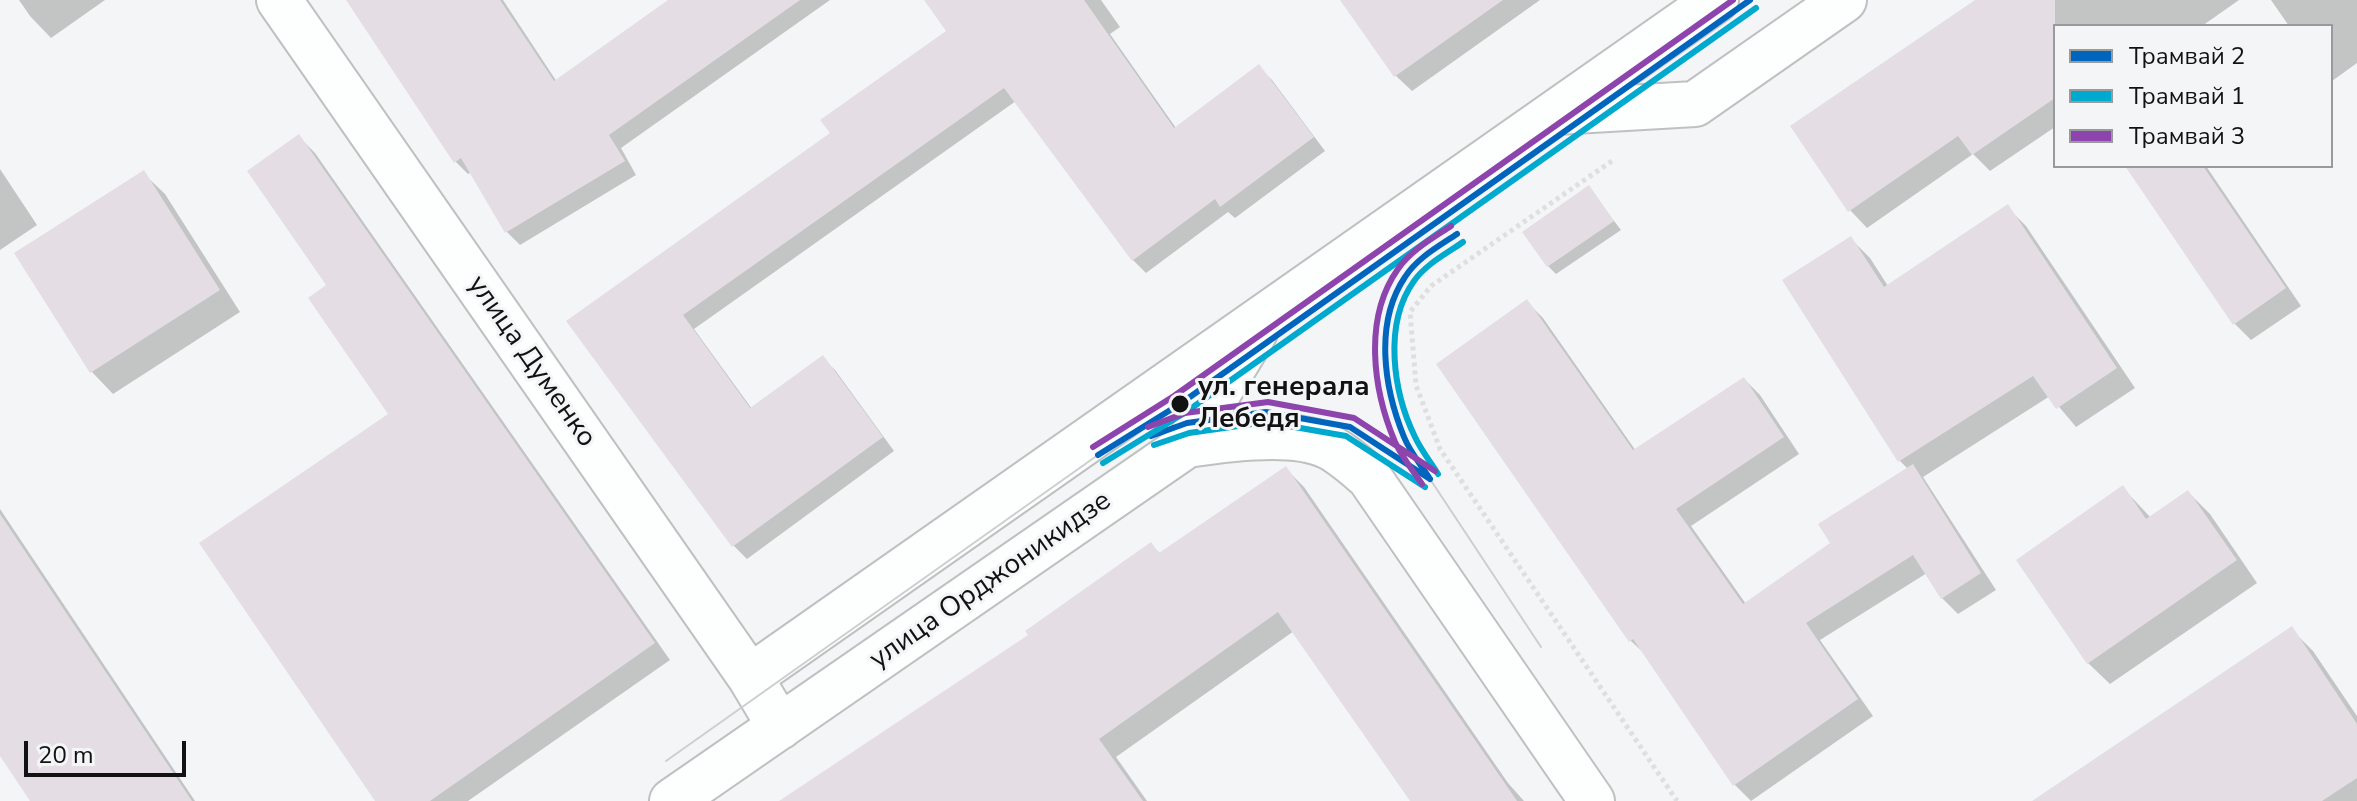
<!DOCTYPE html>
<meta charset="utf-8">
<style>
body{margin:0}
#map{position:relative;width:2357px;height:801px;overflow:hidden;background:#f4f5f6;font-family:"Nunito Sans",sans-serif}
canvas{display:block}
.legend{position:absolute;left:2053px;top:24px;width:280px;height:144px;box-sizing:border-box;background:#f3f5f7;border:2px solid #999a9c;margin:0;padding:10px 14px;list-style:none;font-size:24px;color:#121213}
.legend li{display:flex;align-items:center;gap:16px;height:40px}
.legend b{width:40px;border:2px solid #999a9c}
.scale{position:absolute;left:24px;top:741px;width:162px;height:36px;box-sizing:border-box;border:4px solid #121213;border-top:0;padding-left:10px;font-size:24px;line-height:28px;white-space:nowrap;color:#121213;-webkit-text-stroke:6px #f3f5f7;paint-order:stroke}
</style>
<div id="map">
<canvas width="2357" height="801"></canvas>
<ul class="legend">
<li><b style="height:10px;background:#0065bd"></b>Трамвай 2</li>
<li><b style="height:10px;background:#00a9ce"></b>Трамвай 1</li>
<li><b style="height:10px;background:#8e44ad"></b>Трамвай 3</li>
</ul>
<div class="scale">20 m</div>
</div>
<script>
const c = document.querySelector('canvas').getContext('2d');
c.lineJoin = 'round';
function paint(path, color) {
  c.fillStyle = color;
  c.fill(path, 'evenodd');
}
function trace(path, color, width, dash) {
  c.strokeStyle = color;
  c.lineWidth = width;
  c.lineCap = dash ? 'butt' : 'round';
  c.setLineDash(dash || []);
  c.stroke(path);
}
function label(font, color, halo, rows, align = 'center') {
  c.font = font + ' "Nunito Sans",sans-serif';
  c.lineWidth = 6;
  c.setLineDash([]);
  c.textBaseline = 'middle';
  c.strokeStyle = halo;
  c.fillStyle = color;
  for (const [text, x, y, turn = 0] of rows) {
    c.save();
    c.translate(x, y);
    c.rotate((+turn || 0) * Math.PI / 180);
    c.textAlign = isNaN(turn) ? turn : align;
    if (halo) c.strokeText(text, 0, 0);
    c.fillText(text, 0, 0);
    c.restore();
  }
}
const shadow = new Path2D(`
 M19,0h86l-54,38 -21,-22z
 M348,0h155l54,82 114,-82h159l-209,148 15,27 -116,70 -13,-13 -35,-60 -4,2 -12,-12z
 M927,0h174l19,27 -10,7 66,94 83,-61 13,13 53,71 -90,67 -7,-6 -82,61 -13,-13 -117,-159 -322,228 58,80 70,-51 13,12 59,81 -147,108 -13,-13 -165,-225 264,-187 116,-103z
 M1342,0h198l-128,91 -17,-16z
 M1979,0h260l-37,26h-147v101l-65,44 -17,-17 -106,74 -17,-18z
 M2271,0h86v63l-25,18 -1,-55h-42z
 M299,137l16,16 355,507 -202,141h-91l14,-387 -62,-128z
 M2128,166h78l95,140 -50,34 -17,-17z
 M0,169l37,56 -37,25z
 M143,173l22,21 75,118 -127,82 -21,-22 -76,-119z
 M1589,188l32,42 -65,44 -8,-8z
 M2007,207l19,19 109,162 -59,39 -26,-31 -127,81 73,113 -38,24 -16,-16 -15,-25 -107,67 53,76 -122,85 -16,-16 -88,-129 -17,-16 -103,-338 16,16 93,133 108,-72 16,16 39,59 -108,72 55,78 87,-60 75,-75 -8,-8 -49,-222 19,19 18,28z
 M1286,469l18,18 204,296 16,18h-111l-119,-170 -178,126 31,44h-321l204,-166 120,-91 11,10z
 M2123,488l28,30 37,-26 22,22 47,69 -147,101 -22,-21z
 M0,509l195,292h-162l-33,-49z
 M2291,629l22,22 44,65v85h-303z`);
const building = new Path2D(`
 M346,0h154l54,81 114,-81h132l-191,135 16,26 -120,72 -44,-75 -7,5z
 M924,0h160l90,128 85,-64 55,73 -94,70 -5,-8 -83,62 -128,-173 -321,227 67,93 73,-53 60,82 -151,110 -166,-226 264,-188 -10,-13 126,-89z
 M1340,0h163l-109,77z
 M1975,0h80v98l-83,57 -14,-19 -110,76 -58,-86z
 M299,134l356,509 -225,158h-55l-176,-258 189,-129 -80,-116 18,-13 -79,-114z
 M2125,166h78l83,122 -53,37z
 M144,170l76,120 -130,83 -76,-120z
 M1589,185l25,36 -67,46 -25,-35z
 M2008,204l109,164 -61,41 -23,-33 -135,86 -116,-182 69,-44 33,51z
 M1527,299l106,151 111,-73 40,60 -108,72 67,95 87,-61 -12,-19 95,-60 68,109 -40,26 -28,-44 -107,68 52,76 -125,87 -100,-147 -4,3 -193,-278z
 M1286,466l231,335h-107l-132,-189 -179,127 44,62h-364l249,-166 -3,-4 126,-89 8,11z
 M2123,485l23,34 42,-29 49,70 -150,104 -71,-104z
 M0,514l192,287h-162l-30,-45z
 M2292,626l65,98v54l-35,23h-290z`);
const path = new Path2D(`
 M1612,161l-181,125 -21,26 6,73 24,64 237,352`);
const minor = new Path2D(`
 M279,0l471,677 30,50
 M1557,112l138,-8 149,-104
 M1187,445c38,-6 107,-16 142,2 14,7 28,20 40,30l223,324
 M750,677l966,-677
 M672,801l515,-356 68,-113`);
const tram = new Path2D(`
 M1430,479l111,168
 M666,761l432,-306`);
const tram1 = new Path2D(`
 M1151,436l36,-13 79,-11 84,15 80,52
 M1098,455l82,-51 570,-404
 M1430,479c-9,-14 -20,-27 -26,-42 -20,-49 -30,-114 1,-160 12,-19 34,-31 52,-43`);
const tram2 = new Path2D(`
 M1154,445l35,-12 77,-11 80,14 79,51
 M1103,463l83,-51 570,-404
 M1438,474c-8,-13 -17,-24 -23,-37 -22,-45 -32,-113 -1,-156 12,-17 32,-27 49,-39`);
const tram3 = new Path2D(`
 M1148,427l37,-14 83,-11 86,16 81,53
 M1093,447l81,-51 559,-396
 M1422,484c-9,-13 -20,-27 -27,-42 -22,-52 -32,-124 3,-173 13,-19 35,-31 53,-43`);
const markers = [
 [1180,404,10,"#121213"]
];
const streetNames = [
 ["улица Думенко",531,362,55],
 ["улица Орджоникидзе",991,581,-35]
];
const stopNames = [
 ["ул. генерала",1198,388],
 ["Лебедя",1198,420]
];
paint(shadow, '#0003');
paint(building, '#e4dee4');
trace(minor, '#bfc0c1', 48);
trace(path, '#dfdfe0', 5, [4, 4]);
trace(minor, '#fdfefe', 44);
trace(tram, '#cecece', 2);
trace(tram1, '#0065bd', 6);
trace(tram2, '#00a9ce', 6);
trace(tram3, '#8e44ad', 6);
for (const [x, y, r, color] of markers) {
  const dot = new Path2D();
  dot.arc(x, y, r, 0, 2 * Math.PI);
  c.fillStyle = color;
  c.fill(dot);
  trace(dot, '#f3f5f7', 3);
}
label('28px', '#121213', '#f3f5f7', streetNames);
label('bold 28px', '#121213', '#f3f5f7', stopNames, 'left');
</script>
